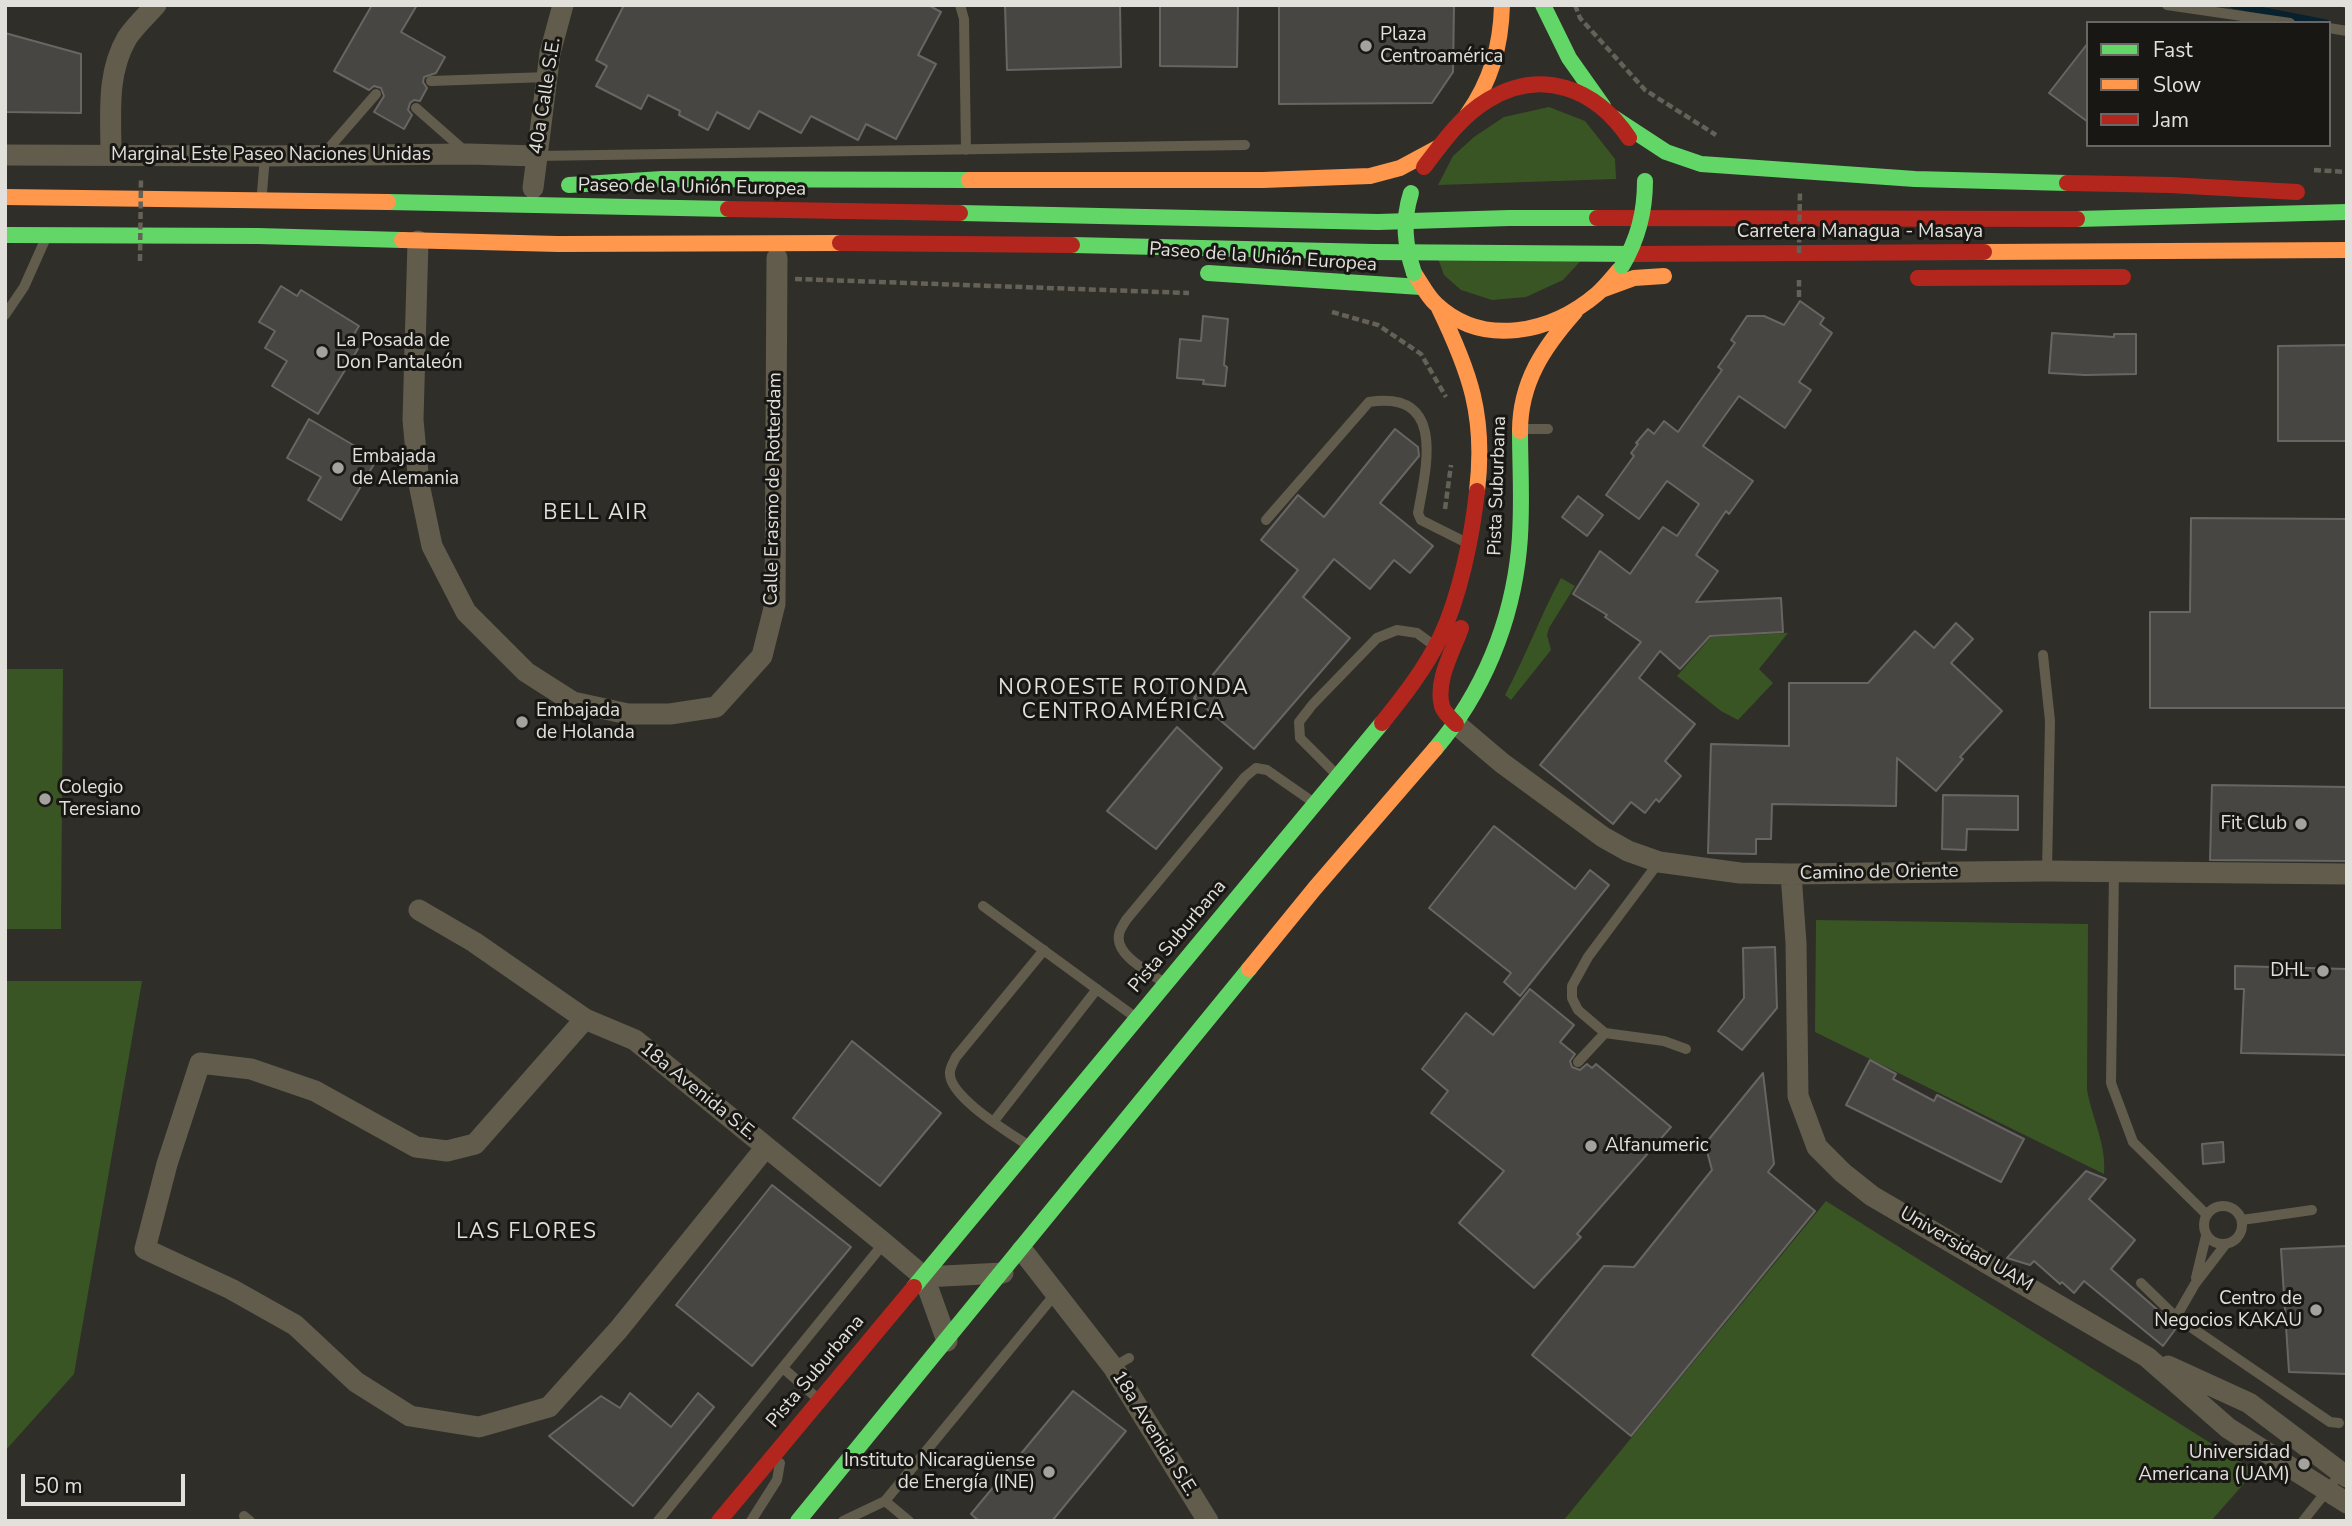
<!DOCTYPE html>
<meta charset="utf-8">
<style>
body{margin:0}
#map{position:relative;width:2352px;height:1526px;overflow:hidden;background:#2f2e29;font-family:"Nunito Sans",sans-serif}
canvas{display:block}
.frame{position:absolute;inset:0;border:7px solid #e1e0db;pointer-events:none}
.legend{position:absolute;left:2086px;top:21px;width:245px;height:126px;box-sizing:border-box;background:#181714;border:2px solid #686764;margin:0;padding:9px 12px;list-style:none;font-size:21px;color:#e1e0db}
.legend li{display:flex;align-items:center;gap:14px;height:35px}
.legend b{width:35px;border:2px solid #686764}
.scale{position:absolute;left:21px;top:1474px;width:164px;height:32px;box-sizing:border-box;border:4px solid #e1e0db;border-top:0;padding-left:9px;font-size:21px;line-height:24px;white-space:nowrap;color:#e1e0db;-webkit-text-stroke:5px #181714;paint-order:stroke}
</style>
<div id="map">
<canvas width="2352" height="1526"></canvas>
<div class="frame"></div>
<ul class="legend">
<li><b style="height:9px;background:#63d668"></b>Fast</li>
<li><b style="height:9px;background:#ff974d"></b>Slow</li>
<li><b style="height:9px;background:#b3261e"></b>Jam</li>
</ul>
<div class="scale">50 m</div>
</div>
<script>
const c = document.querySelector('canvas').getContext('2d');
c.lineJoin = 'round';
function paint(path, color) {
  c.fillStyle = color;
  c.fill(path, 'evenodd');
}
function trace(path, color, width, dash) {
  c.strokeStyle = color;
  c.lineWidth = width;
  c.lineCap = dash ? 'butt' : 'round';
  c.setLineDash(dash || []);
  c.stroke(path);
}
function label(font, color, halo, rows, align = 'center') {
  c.font = font + ' "Nunito Sans",sans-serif';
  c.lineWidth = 6;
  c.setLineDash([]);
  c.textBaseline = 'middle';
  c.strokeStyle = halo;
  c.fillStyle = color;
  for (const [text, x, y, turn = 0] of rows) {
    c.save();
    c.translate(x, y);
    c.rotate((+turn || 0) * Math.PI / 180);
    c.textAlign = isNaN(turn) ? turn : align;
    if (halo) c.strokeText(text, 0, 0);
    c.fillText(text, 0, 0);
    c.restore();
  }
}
const green = new Path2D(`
 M1549,107l36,14 30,38 1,20 -178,6 15,-29 21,-19 30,-20z
 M1436,253l151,1 -24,26 -37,17 -34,3 -31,-10 -17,-15z
 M1561,578l14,8 -26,42 -2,7 4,15 -40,50 -6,-5c21,-39 35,-79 56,-117z
 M1788,633l-29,36 14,14 -35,37 -17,-9 -44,-35 34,-39z
 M5,669h58l-2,260h-56z
 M1816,920l272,4 -1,166c5,28 20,56 17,84l-289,-142z
 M5,981h137l-68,393 -69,77z
 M1826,1201l429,270 -44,50h-648z`);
const stream = new Path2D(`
 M2233,5l93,18`);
const building = new Path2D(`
 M372,5h45l-16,27 44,25 -9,16 -12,4 -1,5 4,6 -7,13 -6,-1 -4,3 -2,7 4,5 -8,14 -30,-17 10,-16 -3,-8 -7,-2 -5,4 -35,-19z
 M624,5h304l13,7 -23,43 18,9 -40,75 -30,-15 -8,16 -47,-24 -10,17 -42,-22 -10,18 -32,-17 -9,18 -29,-15 1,-4 -32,-16 -7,14 -45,-23 11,-20 -11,-6z
 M1005,5h115l1,62 -114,3z
 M1160,5h78l-1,62 -77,-1z
 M1279,5h175l-1,67 -21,31 -153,1z
 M5,33l76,21v59l-76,-1z
 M2088,43v79l-39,-29z
 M281,286l16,10 4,-6 58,36 -11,18 10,5 -40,65 -46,-28 15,-25 -22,-13 10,-17 -16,-9z
 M1800,301l24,17 -4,6 12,9 -33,49 12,8 -26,38 -46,-32 -36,50 50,35 -24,33 -3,-3 -30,44 22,16 -22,31 85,-4 2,34 -73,4 -30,33 -20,-18 -21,27 56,46 -30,37 16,15 -22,26 -3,-3 -11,14 -14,-11 -18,22 -73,-59 101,-123 -36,-25 2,-2 -34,-21 27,-43 30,23 33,-47 14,9 22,-32 -32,-23 -28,38 -33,-24 28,-39 -3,-3 7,-9 -2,-1 12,-14 6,5 10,-13 14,11 44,-62 -4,-3 17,-24 -4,-3 16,-24h17l20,9z
 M1203,316l25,3 -4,46 3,2 -2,19 -22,-2 1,-4 -27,-2 3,-39 21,2z
 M2052,333l62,4v-3h22v40l-51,1 -36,-2z
 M2347,345v96h-69v-95z
 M309,419l68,40 -36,61 -33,-20 13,-23 -34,-19z
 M1395,429l23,18 1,9 -39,47 53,43 -23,27 -16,-13 -24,29 -36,-30 -31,38 47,41 -96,111 -60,-51 104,-128 -37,-30 37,-45 26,22z
 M1578,496l25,19 -16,21 -25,-19z
 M2191,518l156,1v189h-197v-96h40z
 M1956,623l17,16 -22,24 51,48 -42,46 3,2 -27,32 -39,-33 -1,48 -124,-2 -1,35h-15v15l-48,-1 3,-109 78,2v-63h79l47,-52 19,17z
 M1177,727l45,41 -66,81 -49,-38z
 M2212,785l135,2v74l-137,-1z
 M1943,795l75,1v34l-51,-1 -1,21 -24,-1z
 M1494,826l81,63 15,-19 19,15 -89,111 -16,-14 7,-9 -82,-65z
 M1775,947l2,61 -35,42 -24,-19 26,-33 -1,-50z
 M2235,966l112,3v86l-106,-2 3,-64h-9z
 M1530,989l44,36 -14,17 15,12 -5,7 2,6 8,3 7,-6 5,4 4,-4 75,63 -94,107 4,3 -47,51 -75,-65 45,-52 -73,-58 17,-22 -26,-22 44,-56 27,22z
 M852,1041l89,72 -61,73 -87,-68z
 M1870,1060l26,14 -3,5 41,22 3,-6 87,44 -23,43 -155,-77z
 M1763,1073l11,91 -6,8 47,39 -184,225 -99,-81 72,-89 30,1 78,-97 -7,-26z
 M2223,1142l1,20 -21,2 -1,-20z
 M2086,1171l20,8 -17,20 46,41 -24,29 66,58 -14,19 -79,-65 -10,12 -12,-11 -2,2 -26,-23 -4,4 -23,-7z
 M772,1185l79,62 -99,119 -76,-61z
 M2347,1246v128l-58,-2 -8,-123z
 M1073,1391l53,40 -74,90h-73l-8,-7z
 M630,1393l41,34 27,-34 16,14 -81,99 -84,-70 52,-40 19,12z`);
const path = new Path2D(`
 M1575,5l5,13 65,72 71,45
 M2344,5l3,1
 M2314,170l33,2
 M795,279l394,14
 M1799,297v-17
 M1332,312l46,13 43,29 25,43
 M1445,509l6,-44`);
const lane = new Path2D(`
 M960,5l4,14 2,131
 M2167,5l123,18
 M2329,28l18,3
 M431,81l117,-4
 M416,108l50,44
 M322,156l54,-62
 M537,156l708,-11
 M262,193l3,-37
 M5,315l19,-28 21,-47
 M1523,429h25
 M1266,520l103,-118c78,-12 57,66 49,111l3,7 44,22
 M2043,655l7,66 -3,150
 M1336,774l-36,-36 -1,-16 14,-18 64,-66 20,-8 20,3 15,11
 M2114,872l-3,211 22,59 73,72
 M983,906l152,111
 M1163,982c-14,-10 -48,-27 -44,-47 0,-5 5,-11 7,-15l119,-143 11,-9 11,2 46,32
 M1605,1033l59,8 22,8
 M1578,1062l27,-29 -27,-23 -6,-12v-12l16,-29 71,-95
 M994,1121l103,-132
 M1029,1146c-19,-13 -82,-50 -79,-74 0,-4 4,-11 6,-15l88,-107
 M2204 1225a19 19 0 1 1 38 0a19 19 0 1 1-38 0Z
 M2242,1220l70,-10
 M2196,1278l10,-42
 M2141,1283l35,34 19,-33 30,-39
 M2176,1317l154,105 9,1
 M1113,1367l16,-9
 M783,1368l34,30
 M885,1501l24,20
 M244,1516l6,5
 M658,1521l226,-278
 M751,1521l26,-41 3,-17
 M843,1521l42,-20 171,-208
 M2303,1521l38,-48`);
const street = new Path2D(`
 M5,155l260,1 203,-2 69,2
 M111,155c0,-40 -5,-81 16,-117 8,-12 19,-22 29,-33
 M533,188l17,-135 13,-48
 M418,241l-5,179 6,64 13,62 34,66 60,60 47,30 55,12h42l46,-7 46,-51 13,-52 2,-346
 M1456,724l46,39 101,74 25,14 31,11 81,11 51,1 256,-3 300,3
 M1791,874l5,69 2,153 19,51 26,26 29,23 275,161 81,71 119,75
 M419,910l55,32 111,77 50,21 249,203 40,34 23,64
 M585,1019l-110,125 -28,7 -31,-4 -101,-56 -64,-22 -51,-6 -33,101 -22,85 86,40 64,36 61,57 54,34 69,11 70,-20 70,-78 147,-182
 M1022,1250l91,117 95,154
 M924,1277l79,-4
 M2168,1366l81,37 98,74`);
const fast = new Path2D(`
 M1543,5l26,53 34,48
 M1614,118l52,34 35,12 214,15 152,4
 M569,185l93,-6 307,1
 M388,202l340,7
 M960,213l418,9 131,-4h88
 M2077,219l270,-7
 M5,235l253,1 144,4
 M1072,245l301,7 262,2
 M1208,273l213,14
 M1435,749c48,-56 77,-127 84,-200 4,-39 1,-79 1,-118
 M914,1287l468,-564
 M798,1521l451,-552`);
const slow = new Path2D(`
 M1467,115c24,-34 34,-69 35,-110
 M969,180h294l107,-4 30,-8 39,-21
 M5,197l383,5
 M402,240l156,4 282,-1
 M1984,252l363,-2
 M1414,273c7,10 13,23 22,31 47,44 115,29 161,-10 8,-7 15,-16 22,-24
 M1604,289l30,-11 30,-2
 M1438,306c32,66 48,110 39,185
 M1520,431c0,-49 24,-84 55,-119
 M1249,969l66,-81 120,-139`);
const jam = new Path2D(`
 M1424,167c18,-24 37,-51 64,-67 54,-33 108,-11 141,38
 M2067,183l103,2 127,7
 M728,209l232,4
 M1597,218l480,1
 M840,243l232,2
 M1635,254l349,-2
 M1918,278l205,-1
 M1382,723c21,-26 43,-54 58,-85 20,-42 32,-101 37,-147
 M1456,724c-5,-6 -12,-11 -14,-18 -7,-25 11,-55 19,-78
 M719,1521l195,-234`);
const pathBridge = new Path2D(`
 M1799,253l1,-63
 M140,261l1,-84`);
const fastBridge = new Path2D(`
 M1411,193c-9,28 -6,53 3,80
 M1622,266c16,-27 23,-53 23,-85`);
const markers = [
 [1366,46,7,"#a3a29d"],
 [322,352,7,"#a3a29d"],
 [338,468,7,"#a3a29d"],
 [522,722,7,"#a3a29d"],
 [45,799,7,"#a3a29d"],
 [2301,824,7,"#a3a29d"],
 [2323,971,7,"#a3a29d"],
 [1591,1146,7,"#a3a29d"],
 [2316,1310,7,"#a3a29d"],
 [2304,1464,7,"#a3a29d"],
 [1049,1472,7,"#a3a29d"]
];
const poiNames = [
 ["Plaza",1380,35],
 ["Centroamérica",1380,57],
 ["La Posada de",336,341],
 ["Don Pantaleón",336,363],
 ["Embajada",352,457],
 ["de Alemania",352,479],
 ["Embajada",536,711],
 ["de Holanda",536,733],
 ["Colegio",59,788],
 ["Teresiano",59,810],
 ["Fit Club",2287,824,"right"],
 ["DHL",2309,971,"right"],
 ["Alfanumeric",1605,1146],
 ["Centro de",2302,1299,"right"],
 ["Negocios KAKAU",2302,1321,"right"],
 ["Universidad",2290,1453,"right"],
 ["Americana (UAM)",2290,1475,"right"],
 ["Instituto Nicaragüense",1035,1461,"right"],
 ["de Energía (INE)",1035,1483,"right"]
];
const streetNames = [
 ["40a Calle S.E.",546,96,-81],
 ["Marginal Este Paseo Naciones Unidas",271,155],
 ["Paseo de la Unión Europea",692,188,1],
 ["Carretera Managua - Masaya",1860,232],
 ["Paseo de la Unión Europea",1263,258,4],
 ["Pista Suburbana",1498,486,-88],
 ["Calle Erasmo de Rotterdam",774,489,-89],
 ["Camino de Oriente",1879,873,-1],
 ["Pista Suburbana",1178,937,-50],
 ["18a Avenida S.E.",698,1092,39],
 ["Universidad UAM",1966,1250,30],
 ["Pista Suburbana",816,1372,-50],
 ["18a Avenida S.E.",1154,1434,58]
];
const neighbourhoodNames = [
 ["BELL AIR",596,514],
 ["NOROESTE ROTONDA",1124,689],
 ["CENTROAMÉRICA",1124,713],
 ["LAS FLORES",527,1233]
];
paint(green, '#395524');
trace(stream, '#07212e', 7);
paint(building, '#484643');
trace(building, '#686663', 2);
trace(path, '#666157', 4.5, [7, 3.5]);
trace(lane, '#625c4d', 10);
trace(street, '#625c4d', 21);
trace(fast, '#63d668', 16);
trace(slow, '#ff974d', 16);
trace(jam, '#b3261e', 16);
trace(pathBridge, '#666157', 4.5, [7, 3.5]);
trace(fastBridge, '#63d668', 16);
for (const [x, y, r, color] of markers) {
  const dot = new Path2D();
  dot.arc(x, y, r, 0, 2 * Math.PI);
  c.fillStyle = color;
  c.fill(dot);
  trace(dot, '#181714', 2.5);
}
label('19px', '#e1e0db', '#181714', poiNames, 'left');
label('19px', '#e1e0db', '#181714', streetNames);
c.letterSpacing = '2px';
label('21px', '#e1e0db', '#181714', neighbourhoodNames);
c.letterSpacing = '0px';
</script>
